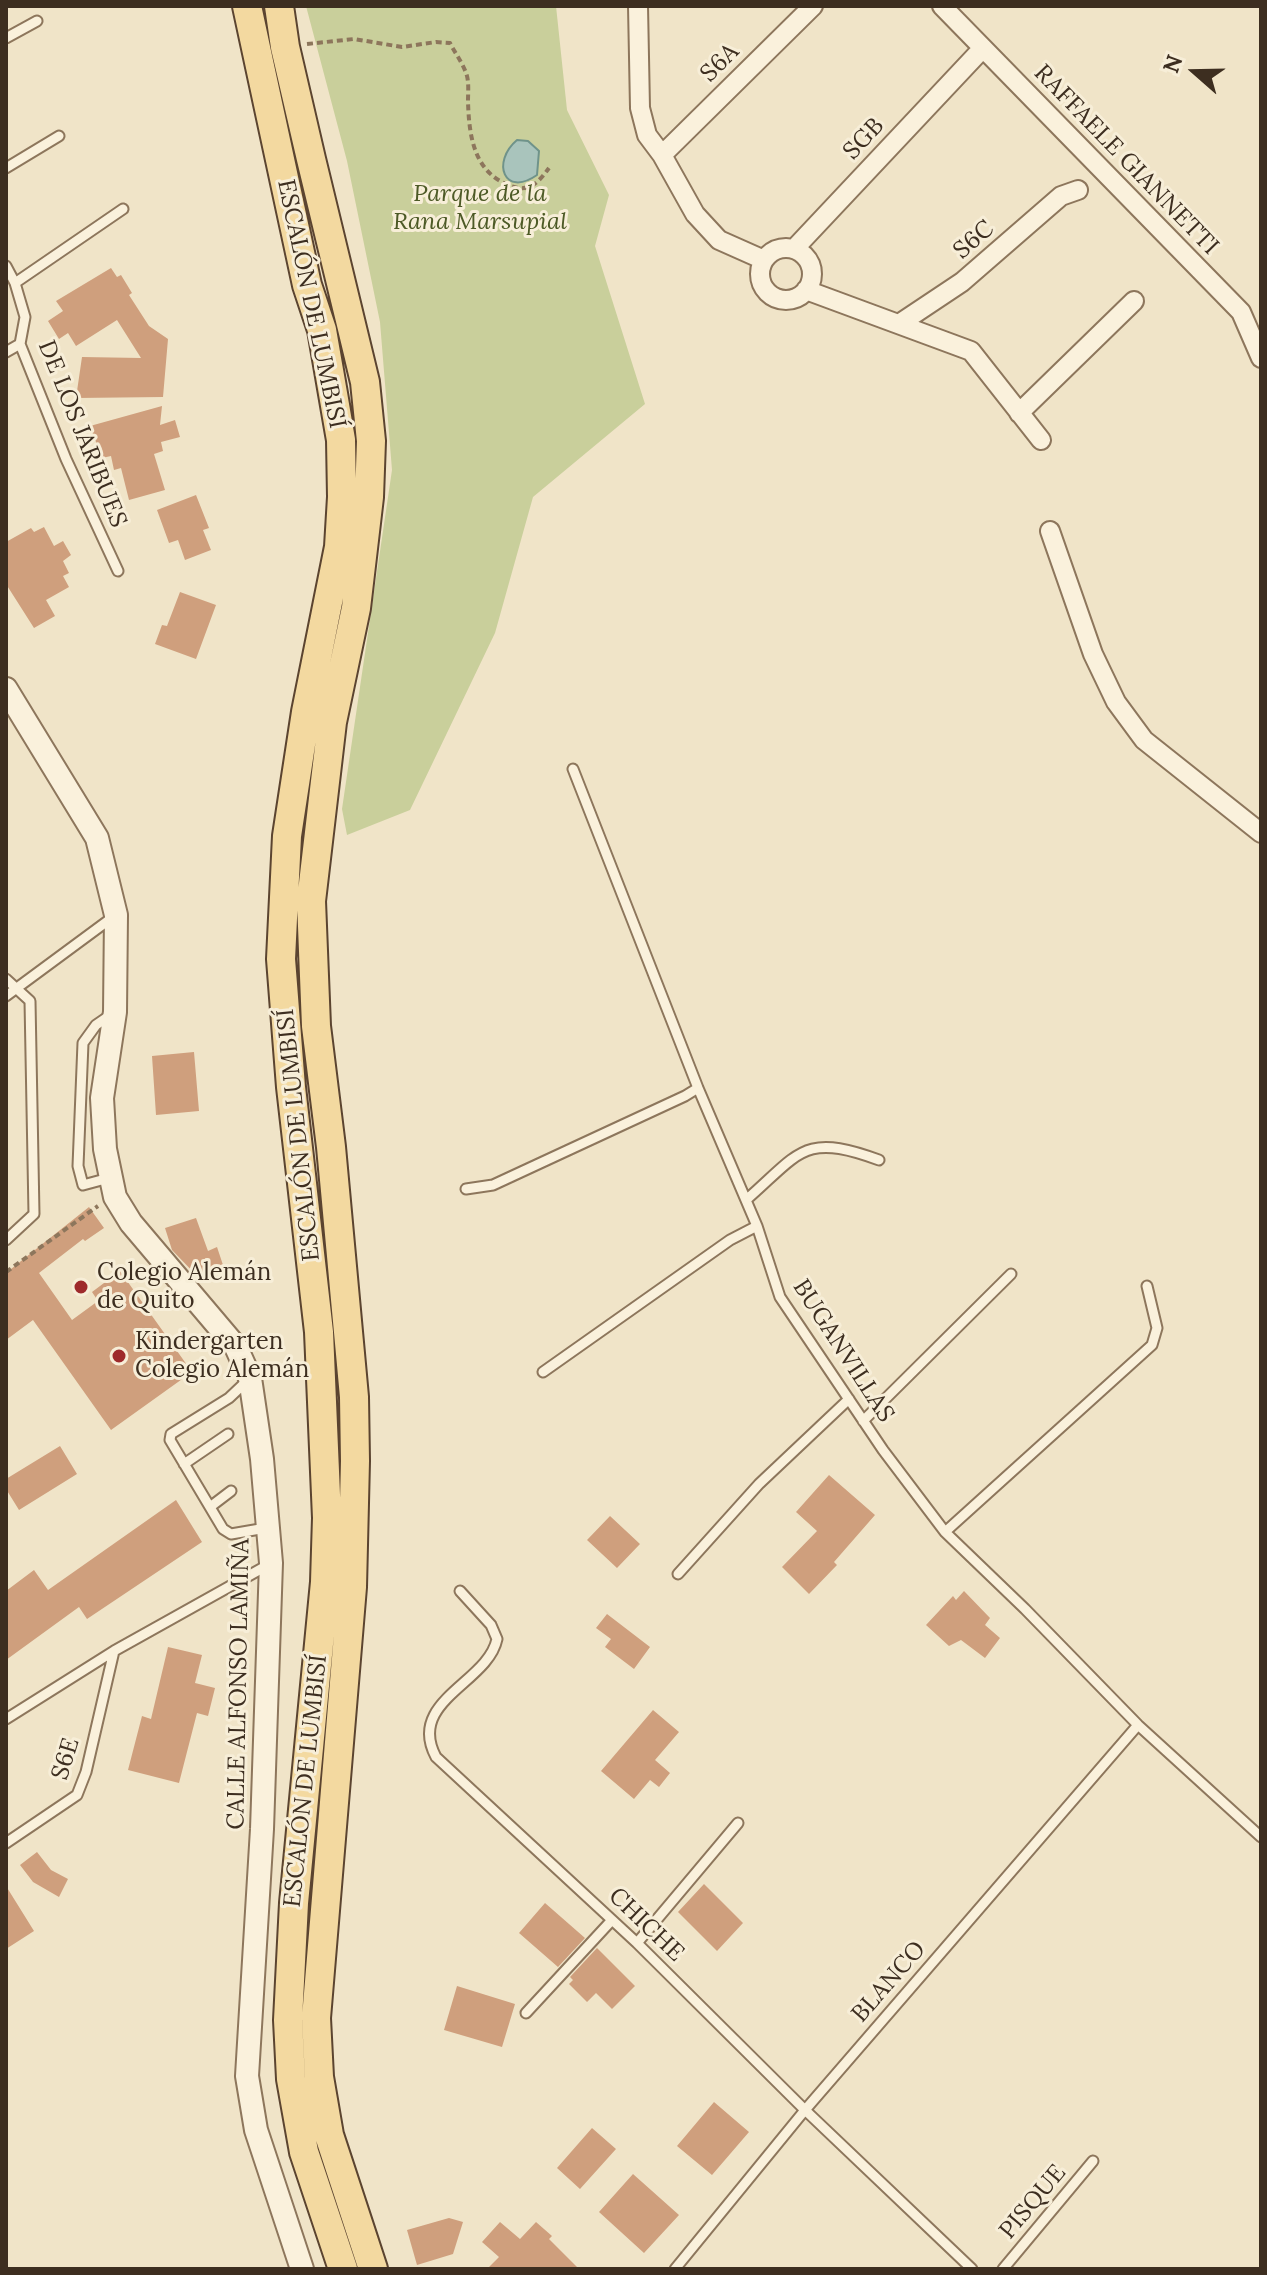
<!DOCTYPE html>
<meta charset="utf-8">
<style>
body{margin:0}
#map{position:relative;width:1267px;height:2275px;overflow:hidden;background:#f0e4c8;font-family:Lora,serif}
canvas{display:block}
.frame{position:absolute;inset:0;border:8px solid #3d2e20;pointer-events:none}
.north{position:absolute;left:1155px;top:32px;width:80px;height:80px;-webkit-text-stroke:6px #f7eed8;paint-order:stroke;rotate:290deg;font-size:22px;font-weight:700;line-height:32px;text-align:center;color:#3d2e20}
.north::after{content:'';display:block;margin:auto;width:28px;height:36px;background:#3d2e20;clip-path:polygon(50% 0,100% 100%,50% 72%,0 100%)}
</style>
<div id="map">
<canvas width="1267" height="2275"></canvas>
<div class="frame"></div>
<div class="north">N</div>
</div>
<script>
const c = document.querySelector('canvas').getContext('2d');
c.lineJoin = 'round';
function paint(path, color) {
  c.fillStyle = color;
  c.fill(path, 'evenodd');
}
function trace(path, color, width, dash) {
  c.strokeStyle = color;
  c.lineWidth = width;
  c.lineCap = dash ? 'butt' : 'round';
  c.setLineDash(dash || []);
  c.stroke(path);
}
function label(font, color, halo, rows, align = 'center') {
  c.font = font + ' Lora,serif';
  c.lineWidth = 6;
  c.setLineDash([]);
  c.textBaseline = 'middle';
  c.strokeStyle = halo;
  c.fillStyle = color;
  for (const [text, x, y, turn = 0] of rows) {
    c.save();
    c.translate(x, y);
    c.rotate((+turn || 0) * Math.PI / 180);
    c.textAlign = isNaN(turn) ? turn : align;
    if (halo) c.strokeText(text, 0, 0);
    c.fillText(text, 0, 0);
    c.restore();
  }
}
const green = new Path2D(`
 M306,6h250l11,104 42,85 -14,51 50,158 -112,93 -38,136 -85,177 -63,25 -5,-26 50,-339 -12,-148 -33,-161z`);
const water = new Path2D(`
 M517,140l11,1 11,10 -2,24c-33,23 -46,-13 -20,-35z`);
const building = new Path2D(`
 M111,268l6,9 4,-2 11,18 -3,2 20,31 19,13 -5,58 -87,1 6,-41 59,1 -24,-38 -41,26 -8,-13 -9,6 -11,-18 15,-10 -7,-10z
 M162,406l-2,19 15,-5 5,17 -19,5 2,9 -9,3 11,36 -36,10 -8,-32 -7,2 -3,-14 -9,2 -12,-32z
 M196,495l13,33 -6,2 8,20 -26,10 -7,-20 -9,3 -12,-33z
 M44,527l10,19 9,-5 8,14 -8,6 6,12 -6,3 6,11 -23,13 9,16 -21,12 -28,-44v-42l25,-14 3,4z
 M180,592l36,13 -20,54 -41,-15 7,-19 5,1z
 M194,1052l5,59 -43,4 -4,-59z
 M89,1207l15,21 -19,13 -2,-2 -44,34 33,47 26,-19 -6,-9 28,-21 72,101 -81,58 -78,-110 -27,20v-67z
 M196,1218l12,33 9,-4 7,21 -25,10 -27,-28 -7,-22z
 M60,1446l17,28 -58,36 -13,-21v-10z
 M829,1475l46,40 -41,47 3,3 -28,29 -27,-27 35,-36 -21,-19z
 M176,1500l26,42 -115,77 -8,-12 -73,53v-69l28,-21 14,20z
 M610,1516l30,28 -23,24 -30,-28z
 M964,1591l26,27 -5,7 15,13 -15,20 -24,-18 -12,6 -23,-21 27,-29 3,4z
 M607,1614l43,33 -16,22 -29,-22 6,-8 -15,-11z
 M168,1647l34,8 -7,28 20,5 -7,28 -11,-3 -18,70 -51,-13 14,-54 9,3z
 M653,1710l26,22 -24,28 15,13 -11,14 -9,-7 -16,19 -33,-28z
 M37,1852l14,18 17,9 -9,18 -26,-15 -13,-17z
 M704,1884l39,39 -26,28 -39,-39z
 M6,1886l28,45 -28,18z
 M545,1903l40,35 -27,29 -39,-34z
 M597,1948l38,38 -23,23 -16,-16 -9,9 -18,-18 4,-4 -3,-3z
 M457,1986l58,18 -13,43 -58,-17z
 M714,2102l35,30 -37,43 -35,-29z
 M592,2128l24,21 -36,40 -23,-21z
 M633,2174l46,41 -35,38 -45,-41z
 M449,2218l14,4 -10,32 -36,11 -10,-35z
 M500,2222l20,17 16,-17 16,14 -3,3 30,30h-92l12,-12 -17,-15z`);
const path = new Path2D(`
 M307,44l47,-5 48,8 34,-5 14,1c5,10 14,22 17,33 2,8 1,17 1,25 1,36 6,74 46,86 17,5 26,-7 35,-19
 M6,1272l92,-66`);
const service = new Path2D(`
 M6,38l31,-17
 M6,168l53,-32
 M6,266l9,17 10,34 -5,27 46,115 52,112
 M15,283l108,-74
 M6,352l14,-8
 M573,769l125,319 59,138 23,71 103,153 62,82 80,77 113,116 123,112
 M6,979l24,22 4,213 -28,26
 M6,996l107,-79
 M109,1178l-26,7 -5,-19 5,-123 13,-18 16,-11
 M466,1189l27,-4 192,-89 13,-8
 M746,1200c54,-47 57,-68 133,-40
 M543,1372l187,-132 27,-14
 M248,1380l-19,18 -58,36 -1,6 53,89 8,5 35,-6
 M863,1421l148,-147
 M184,1464l44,-30
 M210,1507l21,-16
 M945,1532l207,-187 5,-17 -10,-42
 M678,1574l81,-90 90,-85
 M460,1591l31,34 6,14c-9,44 -91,62 -61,118l201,186 168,167 167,159
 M6,1719l108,-68 154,-86
 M6,1843l71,-48 9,-23 28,-121
 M637,1943l101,-120
 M526,2013l86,-93
 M675,2269l130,-159 333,-385
 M1003,2269l90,-108`);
const minor = new Path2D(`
 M638,6l2,102 7,27 15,20 33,59 24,26 45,20
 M942,6l299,306 20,46
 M662,155l151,-149
 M760 274a26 26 0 1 1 52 0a26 26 0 1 1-52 0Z
 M794,249l189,-201
 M806,290l165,61 70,89
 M899,324l63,-42 99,-86 17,-6
 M1019,413l115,-112
 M1050,531l43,123 23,48 28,38 117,93`);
const tertiary = new Path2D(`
 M6,689l91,149 19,77 -1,97 -13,86 3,51 10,48 16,26 105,124 14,31 12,81 9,104 -9,266 -15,247 9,54 46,139`);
const primary = new Path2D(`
 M247,6l60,279 15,45 19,110 1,57 -3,50 -33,165 -19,124 -6,123 10,128 28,245 8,186 -2,64 -31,321 -6,117 3,59 13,73 39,117
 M279,6l6,41 26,112 54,223 6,59 -2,56 -13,111 -24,114 -21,179 5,125 15,121 23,250 1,64 -3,126 -36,431 3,59 10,58 44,134`);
const markers = [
 [81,1287,8,"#9e2a2b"],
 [119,1356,8,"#9e2a2b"]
];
const streetNames = [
 ["S6A",720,63,-45],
 ["SGB",864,139,-47],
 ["RAFFAELE GIANNETTI",1126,160,46],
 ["S6C",974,240,-41],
 ["ESCALÓN DE LUMBISÍ",311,304,78],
 ["DE LOS JARIBUES",82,434,68],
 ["ESCALÓN DE LUMBISÍ",299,1135,-96],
 ["BUGANVILLAS",843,1351,57],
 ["CALLE ALFONSO LAMIÑA",239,1684,-89],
 ["S6E",66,1759,-73],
 ["ESCALÓN DE LUMBISÍ",306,1781,-84],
 ["CHICHE",646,1925,44],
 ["BLANCO",889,1982,-49],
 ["PISQUE",1033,2202,-50]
];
const parkNames = [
 ["Parque de la",480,194],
 ["Rana Marsupial",480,222]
];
const poiNames = [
 ["Colegio Alemán",97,1273],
 ["de Quito",97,1301],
 ["Kindergarten",135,1342],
 ["Colegio Alemán",135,1370]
];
paint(green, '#c9cf9b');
paint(water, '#a9c4bc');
trace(water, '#6f938a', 2);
paint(building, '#cf9f7d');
trace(service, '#8d765c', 13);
trace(minor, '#8d765c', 22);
trace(tertiary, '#8d765c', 26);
trace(primary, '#5b4430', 32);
trace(path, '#8d765c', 4, [6, 4]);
trace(service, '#faf1dc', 9);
trace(minor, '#faf1dc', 18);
trace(tertiary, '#faf1dc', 22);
trace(primary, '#f3d9a0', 28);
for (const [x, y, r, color] of markers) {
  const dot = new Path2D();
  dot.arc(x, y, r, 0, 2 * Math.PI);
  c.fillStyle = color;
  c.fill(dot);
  trace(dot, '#f7eed8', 3);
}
label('24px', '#3d2e20', '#f7eed8', streetNames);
label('italic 24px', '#4d5a26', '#f7eed8', parkNames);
label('24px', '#3d2e20', '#f7eed8', poiNames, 'left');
</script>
